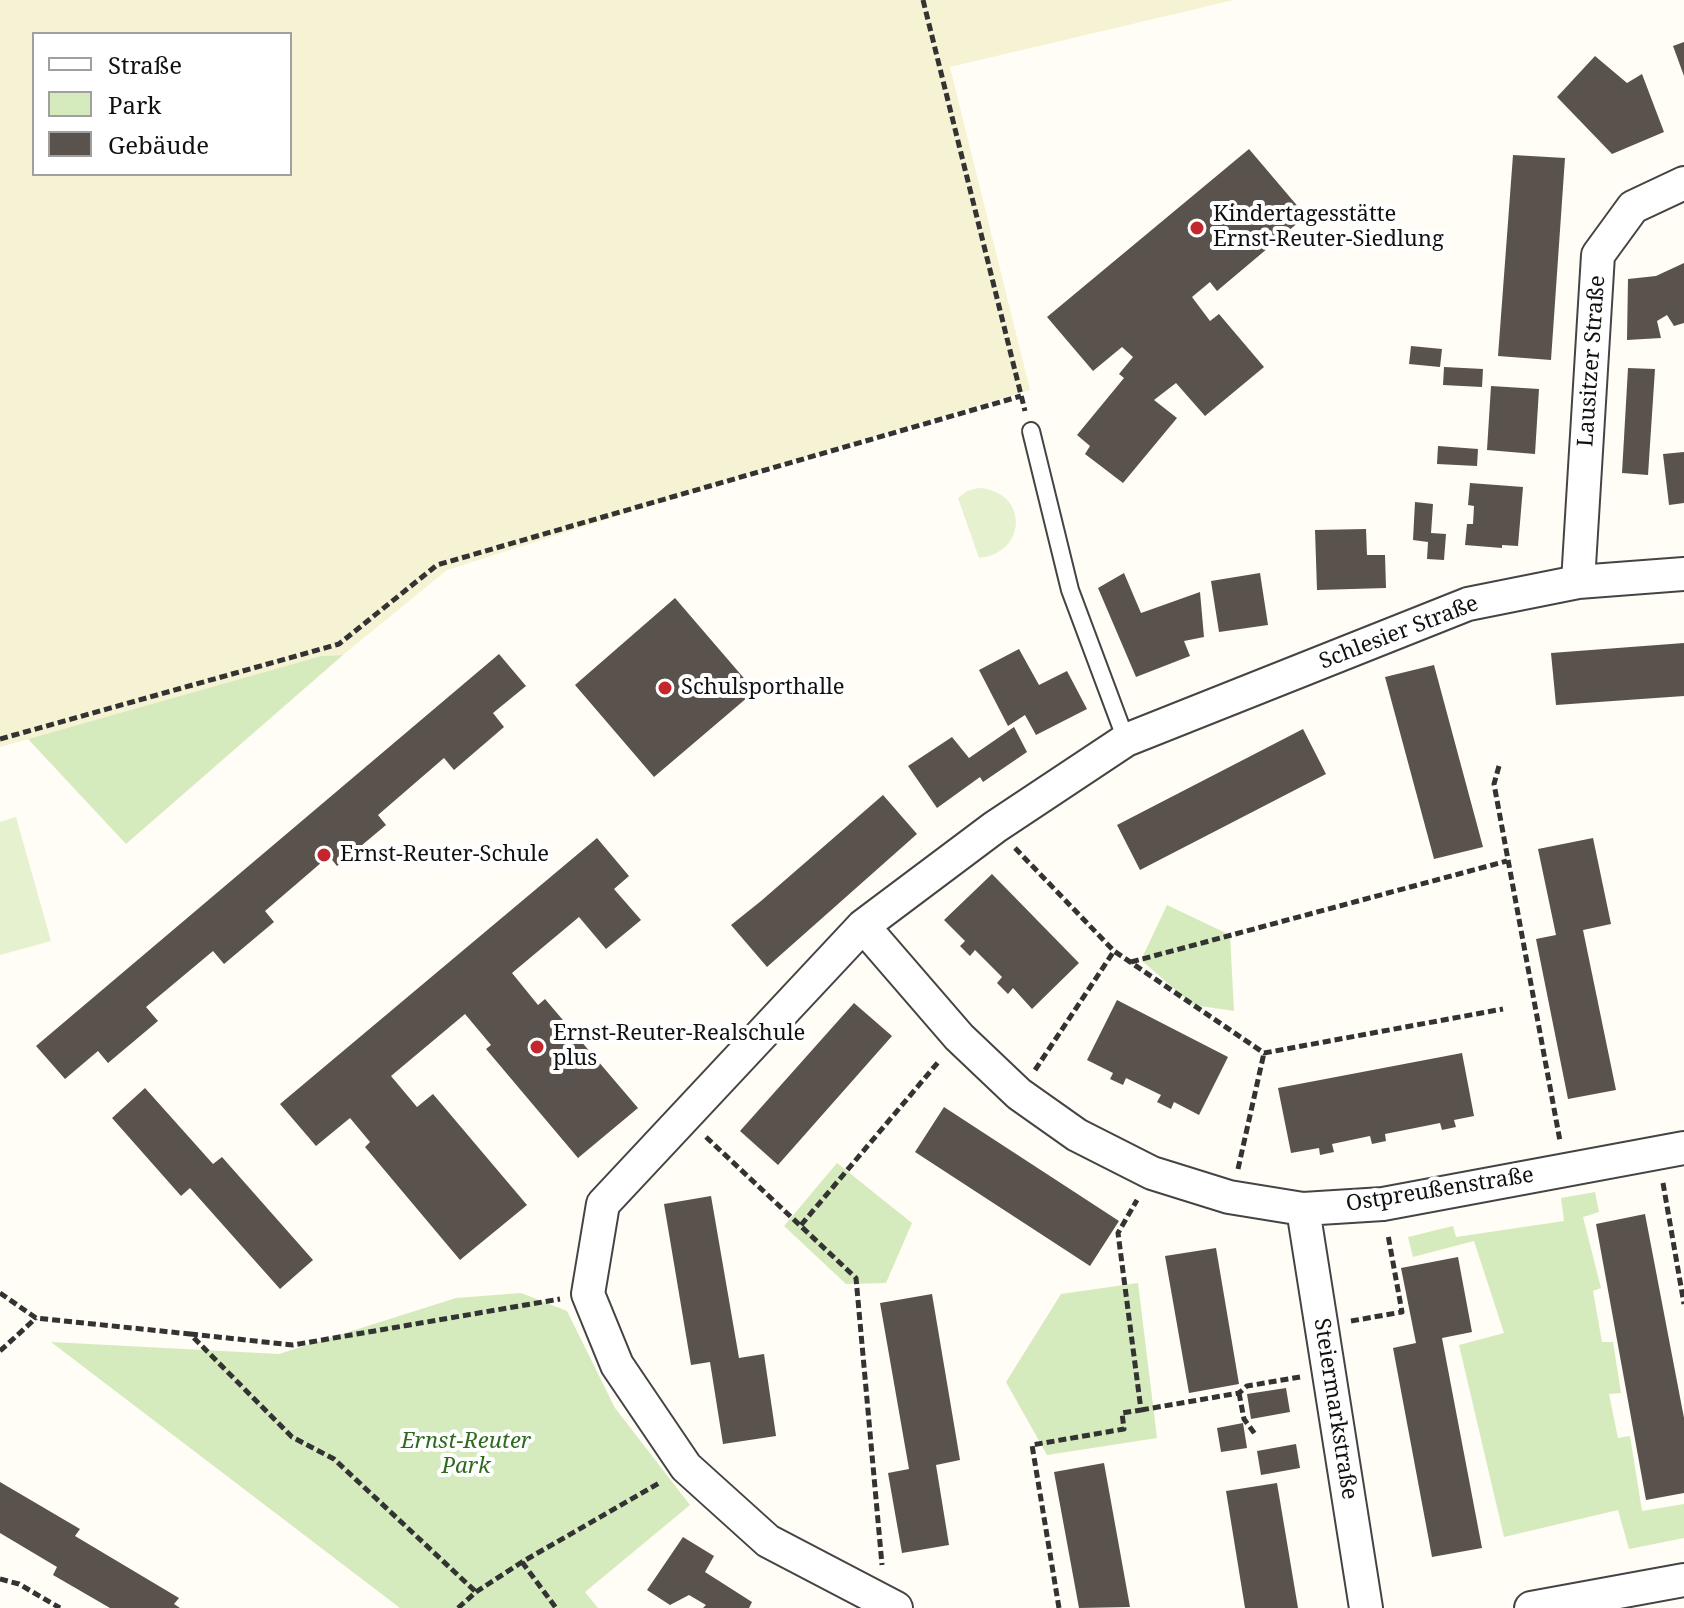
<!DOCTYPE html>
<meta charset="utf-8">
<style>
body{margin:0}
#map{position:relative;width:1684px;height:1608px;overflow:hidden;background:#fffdf5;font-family:"Noto Serif",serif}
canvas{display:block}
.legend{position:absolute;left:32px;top:32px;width:260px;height:144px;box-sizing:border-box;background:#fff;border:2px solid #a0a0a0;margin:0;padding:10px 14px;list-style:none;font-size:24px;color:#111}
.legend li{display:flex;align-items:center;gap:16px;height:40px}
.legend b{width:40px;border:2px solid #a0a0a0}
</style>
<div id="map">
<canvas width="1684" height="1608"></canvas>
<ul class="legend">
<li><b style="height:10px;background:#fff"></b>Straße</li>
<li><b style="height:22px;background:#d5ebbd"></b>Park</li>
<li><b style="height:22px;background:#5a524d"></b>Gebäude</li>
</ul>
</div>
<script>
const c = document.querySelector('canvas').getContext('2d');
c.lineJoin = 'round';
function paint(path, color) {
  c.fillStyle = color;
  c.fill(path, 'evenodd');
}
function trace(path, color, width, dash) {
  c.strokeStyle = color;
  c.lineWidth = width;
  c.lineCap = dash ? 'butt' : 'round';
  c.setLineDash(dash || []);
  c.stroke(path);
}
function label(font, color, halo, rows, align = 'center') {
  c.font = font + ' "Noto Serif",serif';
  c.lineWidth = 8;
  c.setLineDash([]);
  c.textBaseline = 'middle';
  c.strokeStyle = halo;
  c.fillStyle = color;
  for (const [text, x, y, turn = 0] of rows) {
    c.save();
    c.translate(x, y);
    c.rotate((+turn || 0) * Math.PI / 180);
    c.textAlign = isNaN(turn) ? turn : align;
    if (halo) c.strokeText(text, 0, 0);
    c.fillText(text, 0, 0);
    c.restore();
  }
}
const farmland = new Path2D(`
 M0,0h1234l-284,67 80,323 -251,75 -332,105 -104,85 -22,1 -321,91zM34,34h256v140h-256z`);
const green = new Path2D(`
 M343,655l-217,189 -98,-105 293,-83z
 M1167,905l63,30 4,76 -41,-6 -52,-45z
 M837,1163l75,60 -26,60 -40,1 -62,-58z
 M1595,1192l4,20 -16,5 18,71 -8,3 9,51h11l8,51 -12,1 9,44 12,-2 12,75 42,-7v34l-55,11 -11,-39 -114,27 -45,-192 45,-12 -30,-92 -61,16 -5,-20 45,-11 3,11 108,-16 -3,-23z
 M1138,1283l19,155 -110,17 -41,-73 55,-88z
 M521,1293l46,18 48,97 75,97 -105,87 13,16h-198l-349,-266 228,12 177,-56z`);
const pitch = new Path2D(`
 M978,488c50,2 51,65 1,70l-21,-60 9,-7z
 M16,817l35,124 -51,14v-133z`);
const building = new Path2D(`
 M1684,42v34l-11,-30z
 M1595,56l32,27 15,-9 22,58 -52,22 -55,-57z
 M1249,149l57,67 -89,75 -7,-9 -18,15 18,24 9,-7 45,53 -59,49 -29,-33 -22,17 23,18 -54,65 -38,-29 5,-8 -13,-11 47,-57 -5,-4 14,-17 -11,-10 -29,24 -46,-54z
 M1513,155l52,3 -14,202 -53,-4z
 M1684,263v60l-10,3 -7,-11 -10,6 4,17 -34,2 1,-61 28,-3z
 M1411,346l31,3 -2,18 -31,-3z
 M1444,367l39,2 -1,18 -39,-2z
 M1628,368l27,1 -7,106 -26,-2z
 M1491,386l48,3 -4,65 -48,-4z
 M1438,446l40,3 -1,17 -40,-2z
 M1684,452v51l-15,2 -6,-51z
 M1470,483l53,4 -5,59 -16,-1v3l-37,-3 2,-21h6l1,-18 -6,-1z
 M1415,502l18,2 -2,29 15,1 -2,26 -17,-1 1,-17 -15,-2z
 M1366,529l1,26h18l1,33 -69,2 -2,-60z
 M1124,573l17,40 59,-21 4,45 -20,4 6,15 -54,21 -38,-89z
 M1260,573l8,52 -49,7 -8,-51z
 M675,598l80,93 -101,86 -79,-92z
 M1684,643v53l-128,9 -5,-52z
 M1019,649l20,36 28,-14 20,38 -51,26 -11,-20 -17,11 -29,-56z
 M499,654l27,32 -33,27 11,14 -50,43 -10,-12 -66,57 8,10 -49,41 -8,-10 -64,55 9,11 -50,42 -11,-13 -67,56 12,14 -50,42 -10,-12 -33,28 -29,-33z
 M1434,665l49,182 -49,12 -49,-182z
 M1014,727l13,25 -44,30 -3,-5 -43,31 -29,-42 44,-29 17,21z
 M1303,729l23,45 -186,96 -23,-45z
 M883,795l34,39 -150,133 -36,-42 30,-24z
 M597,838l32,38 -15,13 27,31 -35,29 -27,-32 -67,56 26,32 7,-6 93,109 -60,50 -92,-109 5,-4 -26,-31 -74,62 26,31 16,-13 94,111 -67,55 -95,-113 5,-5 -20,-24 -34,28 -36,-42z
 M1593,838l18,86 -28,6 33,160 -48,9 -32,-160 20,-4 -18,-86z
 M992,874l87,89 -47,46 -19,-21 -5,6 -11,-11 5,-6 -27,-27 -5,6 -10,-10 5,-5 -21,-21z
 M1117,1000l111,57 -29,58 -25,-13 -3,7 -14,-7 4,-7 -35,-17 -3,7 -13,-6 3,-6 -26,-13z
 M854,1003l38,33 -114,129 -38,-34z
 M1462,1053l12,63 -20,4 2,7 -14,3 -2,-7 -55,11 1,7 -14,3 -2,-8 -38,8 2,8 -14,3 -1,-7 -28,5 -13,-65z
 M145,1088l68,76 9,-7 91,103 -33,29 -90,-101 -9,8 -69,-78z
 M944,1107l175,114 -29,45 -175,-114z
 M711,1196l28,162 25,-4 12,82 -53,8 -13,-82 -19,3 -27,-161z
 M1645,1214l39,204v75l-38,7 -50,-276z
 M1216,1248l23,136 -50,9 -24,-137z
 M1458,1257l14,75 -30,6 40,210 -50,9 -39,-209 23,-5 -15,-75z
 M932,1294l28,166 -24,5 13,80 -47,8 -14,-80 21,-4 -29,-166z
 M1286,1388l4,24 -39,7 -4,-25z
 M1243,1423l4,25 -26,4 -4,-24z
 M1296,1444l4,24 -39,7 -4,-24z
 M1104,1463l26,144 -51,1 -25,-136z
 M0,1482l80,47 -5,7 104,62 -5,6 6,4h-70l-57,-33 4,-8 -57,-34z
 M1277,1483l21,125h-53l-19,-117z
 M683,1537l31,19 -9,16 47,30 -3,6h-46l3,-3 -17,-10 -19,10 -23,-15z`);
const path = new Path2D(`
 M923,0l102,411
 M0,739l339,-95 98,-79 584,-169
 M1499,766l-5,18 66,357
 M1015,848l99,103 150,102 239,-44
 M1131,962l376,-101
 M1035,1070l79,-119
 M706,1137l150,141 26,287
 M1238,1169l26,-116
 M1663,1183l21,121
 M801,1225l139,-165
 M0,1293l36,25 154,16 102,103 42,22 142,133
 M1351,1321l51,-9 -14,-77
 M190,1334l103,11 267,-46
 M0,1351l36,-33
 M1239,1393l5,26 11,15
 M1141,1410l98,-17 8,-7 53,-9
 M522,1562l34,46
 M0,1579l19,5 41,24
 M458,1608l18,-16 46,-30 139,-80
 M1059,1608l-27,-163 92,-16 -2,-16 19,-3 -23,-177 19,-33`);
const service = new Path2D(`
 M1031,431l39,159 56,150`);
const minor = new Path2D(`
 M1578,582l20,-327 35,-48 51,-24
 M863,926l96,111 60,57 58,41 75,38 77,24 74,12 80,-5 301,-56
 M1303,1209l63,399
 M896,1608l-128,-67 -82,-74 -69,-102 -29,-71 15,-90 260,-278 132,-99 131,-87 342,-136 110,-22 106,-8
 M1531,1608l153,-28`);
const markers = [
 [1197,228,8,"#c4262e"],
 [665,688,8,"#c4262e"],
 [324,855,8,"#c4262e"],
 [537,1047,8,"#c4262e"]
];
const poiNames = [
 ["Kindertagesstätte",1213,215],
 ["Ernst-Reuter-Siedlung",1213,240],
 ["Schulsporthalle",681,688],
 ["Ernst-Reuter-Schule",340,855],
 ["Ernst-Reuter-Realschule",553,1034],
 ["plus",553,1059]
];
const streetNames = [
 ["Lausitzer Straße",1592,361,-86],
 ["Schlesier Straße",1399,633,-21],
 ["Ostpreußenstraße",1440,1190,-9],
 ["Steiermarkstraße",1335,1409,81]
];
const parkNames = [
 ["Ernst-Reuter",466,1442],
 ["Park",466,1467]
];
paint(farmland, '#f6f3d4');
paint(green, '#d5ebbd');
paint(pitch, '#e6f2cf');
paint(building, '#5a524d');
trace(service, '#444', 20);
trace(minor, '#444', 36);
trace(path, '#333', 5, [8, 4]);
trace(service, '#fff', 16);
trace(minor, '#fff', 32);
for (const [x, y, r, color] of markers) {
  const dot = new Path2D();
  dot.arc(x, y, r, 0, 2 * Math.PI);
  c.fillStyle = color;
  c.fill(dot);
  trace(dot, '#fff', 3);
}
label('22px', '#111', '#fff', poiNames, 'left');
label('22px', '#111', '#fff', streetNames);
label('italic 22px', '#2f6b1f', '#fff', parkNames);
</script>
